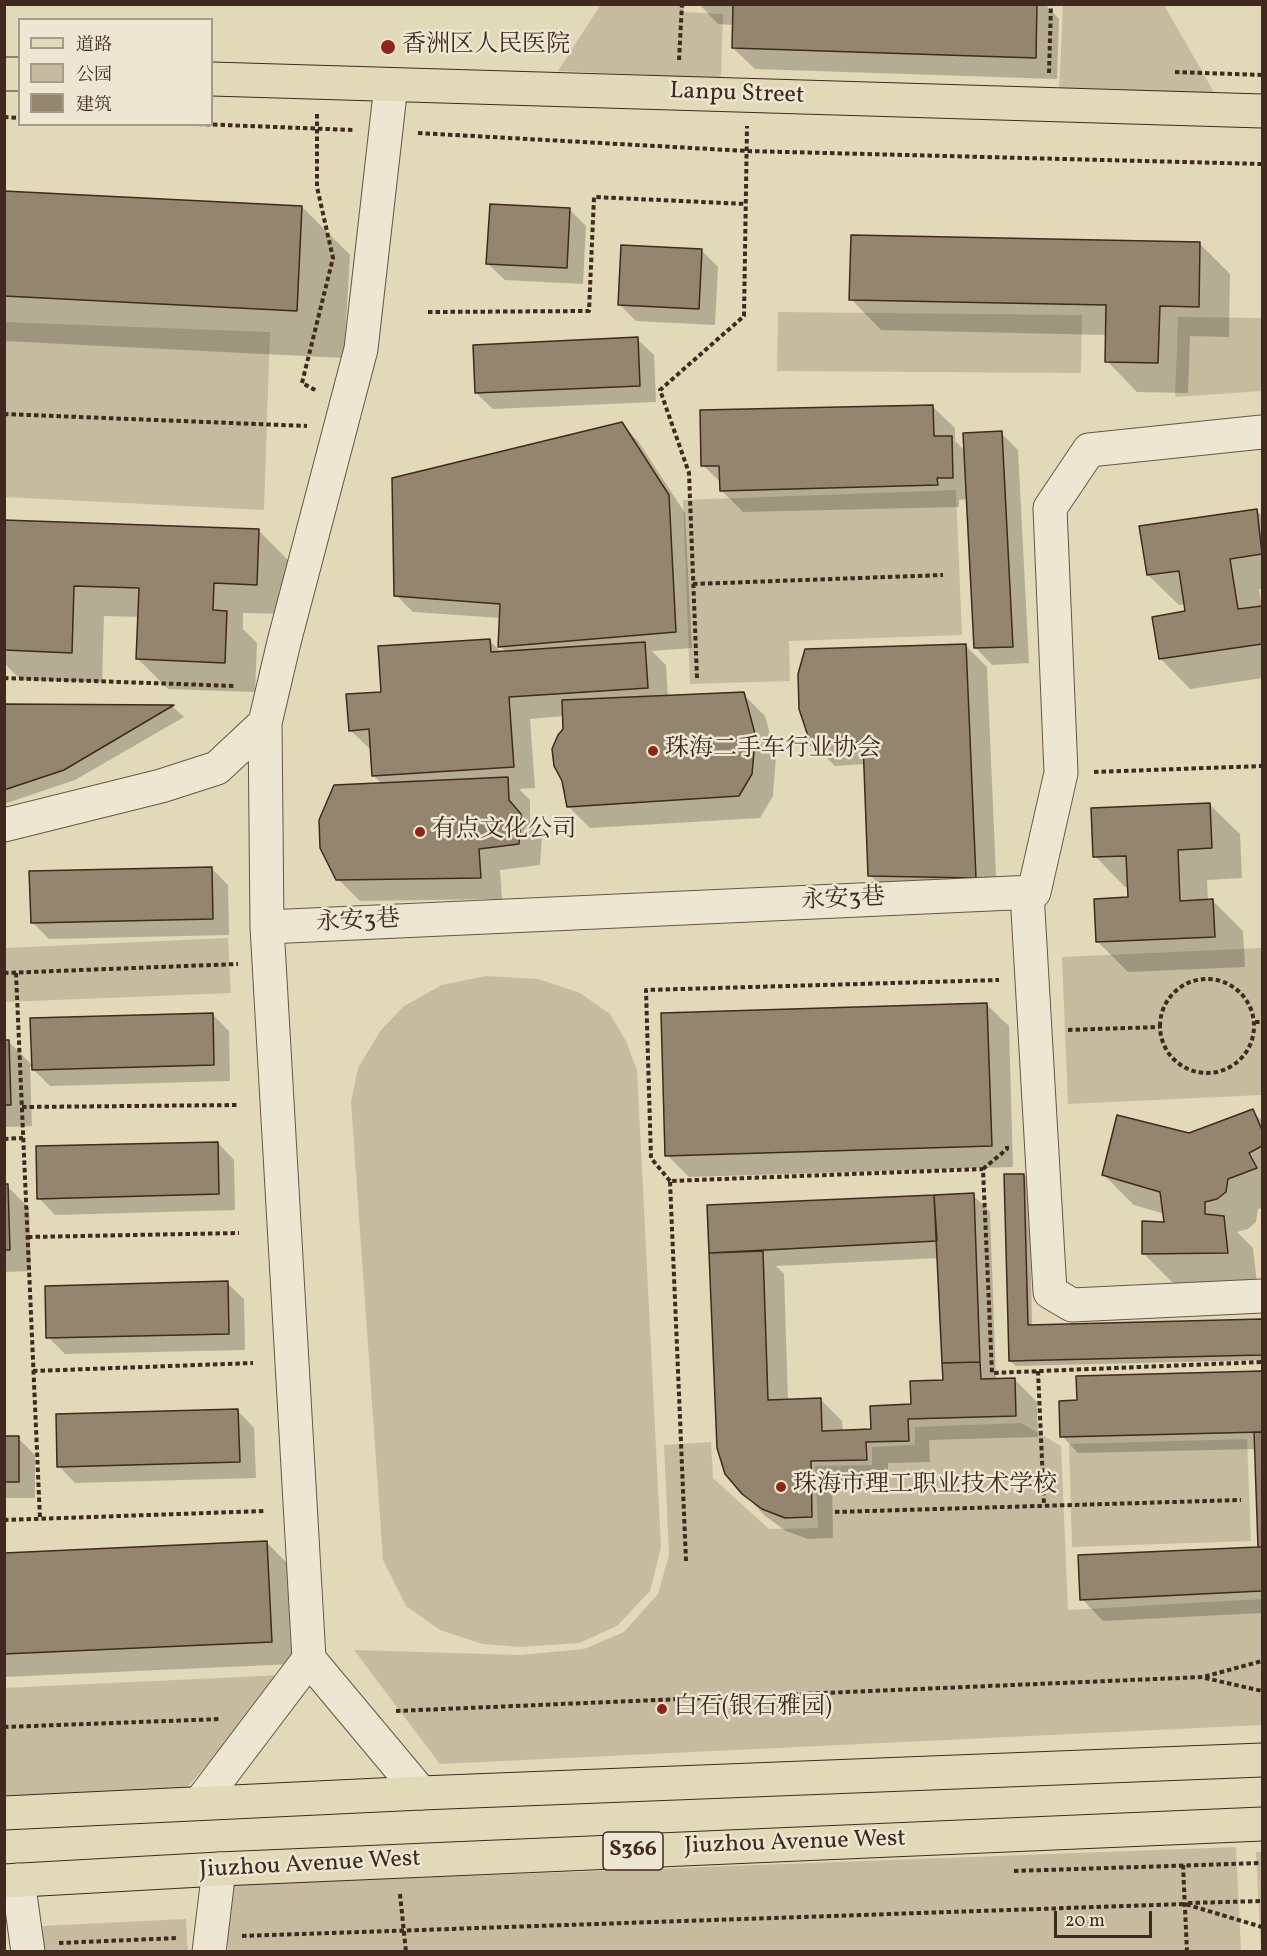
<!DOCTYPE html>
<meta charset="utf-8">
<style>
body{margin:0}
#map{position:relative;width:1267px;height:1956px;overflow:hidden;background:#e2d9b9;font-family:Vollkorn,"Noto Serif SC",serif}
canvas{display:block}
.frame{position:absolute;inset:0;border:6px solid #40291e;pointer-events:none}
.legend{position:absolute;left:18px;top:18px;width:195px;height:108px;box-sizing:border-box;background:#ece6d2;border:2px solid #a79a8a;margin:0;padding:8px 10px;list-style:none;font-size:18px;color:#40291e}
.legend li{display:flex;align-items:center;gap:12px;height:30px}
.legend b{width:30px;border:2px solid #a79a8a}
.scale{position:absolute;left:1054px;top:1911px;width:98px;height:27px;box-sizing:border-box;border:3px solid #40291e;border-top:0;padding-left:8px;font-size:18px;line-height:21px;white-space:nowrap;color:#40291e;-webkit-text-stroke:4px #ece6d2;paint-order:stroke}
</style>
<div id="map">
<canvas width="1267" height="1956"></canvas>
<div class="frame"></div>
<ul class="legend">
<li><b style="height:8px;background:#e2d9b9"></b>道路</li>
<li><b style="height:16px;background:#c6bb9f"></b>公园</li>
<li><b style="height:16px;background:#94856f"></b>建筑</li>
</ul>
<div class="scale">20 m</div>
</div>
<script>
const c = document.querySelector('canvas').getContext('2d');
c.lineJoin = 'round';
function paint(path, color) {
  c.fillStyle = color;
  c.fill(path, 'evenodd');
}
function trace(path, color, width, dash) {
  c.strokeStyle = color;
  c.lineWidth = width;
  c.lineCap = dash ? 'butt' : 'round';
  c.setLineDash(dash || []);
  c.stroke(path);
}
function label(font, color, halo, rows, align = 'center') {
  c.font = font + ' Vollkorn,"Noto Serif SC",serif';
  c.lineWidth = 5;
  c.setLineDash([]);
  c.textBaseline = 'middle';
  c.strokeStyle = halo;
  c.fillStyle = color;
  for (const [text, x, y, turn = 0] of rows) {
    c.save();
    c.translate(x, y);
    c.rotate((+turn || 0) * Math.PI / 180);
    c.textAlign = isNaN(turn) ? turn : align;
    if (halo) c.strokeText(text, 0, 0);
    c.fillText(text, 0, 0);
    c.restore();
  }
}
const green = new Path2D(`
 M601,4l85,1 -4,7 41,2 -2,64 -163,-7z
 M1063,5h101l55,96 -160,-9z
 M778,312l304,3 -1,58 -304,-2z
 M1178,317l84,1v73l-87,6z
 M4,322l266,10 -6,178 -259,-13z
 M956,490l6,145 -173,6 1,40 -100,3 -7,-184z
 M228,938l3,55 -226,9v-54z
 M1262,948v147l-194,9 -6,-147z
 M486,976l52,3 42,14 30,21 16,27 11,29 24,477 -11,44 -33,35 -38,17 -58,4 -38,-3 -43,-14 -34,-24 -23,-46 -32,-458 7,-34 23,-38 23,-24 38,-21z
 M1021,1423l40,23 7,164 194,-11v126l-822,39 -86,-114 166,5 64,-6 40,-17 34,-38 11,-39 -5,-110 47,-3 2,36 56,51 49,-1 -3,-62 57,-1v-18l43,-2v-18z
 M1247,1439l4,102 -179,6 -3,-103z
 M283,1675l-97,114 -181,7 -1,-108z
 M1236,1847l5,104h-1013l-2,-66z
 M1256,1852h6v99h-1z
 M186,1919l2,32h-145l-1,-25z`);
const shadow = new Path2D(`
 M699,4h346l14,15 -2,60 -302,-10 -22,-21 1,-23 -16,-1z
 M4,192l298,15 48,48 -6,103 -340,-17z
 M570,210l16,16 -3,58 -78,-4 -17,-16z
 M1199,243l31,31 -1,63 -39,-1 -2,57 -51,-1 -30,-31v-26l-226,-5 -30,-31z
 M701,250l17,17 -3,58 -79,-4 -16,-16z
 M637,339l17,16 2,47 -163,7 -17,-16z
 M933,407l22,21v13l11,11 35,-19 17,17 11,213 -37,2 -16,-17 -8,-149 -9,1v7l-216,5 -22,-22v-7l-18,-18z
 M621,424l17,17 47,72 7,135 -40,3 14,14 2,32 75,-3 22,22 11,40 -3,40 -13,22 -170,10 -22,-22 -4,-90 -34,3 5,69 -16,1 11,11v23l12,14 -2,28 -40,5 2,29 -142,2 -22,-22 44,-95 -9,-9 -1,-24 -22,-21 33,-37 106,-53 13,13 4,-1 -6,-6 1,-28 -88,-6 -17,-17z
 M1256,510l6,6v73h-3l3,18v71l-72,11 -30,-31 27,-45 -1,-9 -7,1 -31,-30z
 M4,521l254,9 31,31 -2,53 -44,-1v16l14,14 -2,49 -87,-3 -30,-30 1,-42 -35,-1 -2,66 -81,-2 -17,-17z
 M965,645l22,22 10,232 -105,-2 -22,-22 -4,-111 -31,2 -22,-22z
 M4,706l169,1 11,10 -109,63 -71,24z
 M1209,804l31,30 2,44 -35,2 1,21h5l30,30 2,36 -117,5 -30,-30 32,-43 -1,-12h-4l-30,-31z
 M211,868l17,17 1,50 -180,4 -17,-17z
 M987,1005l22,21 4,141 -324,10 -22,-22z
 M212,1014l17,17 1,50 -180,5 -20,-20 2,60 -28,1v-86h4l25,25z
 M1253,1111l9,10v87l-4,1 -2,13 -8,7 -11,3 16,16 4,35 -83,1 -31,-31 23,-30 -1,-9 -31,-9 -30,-30 85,-40z
 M218,1143l16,17 1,50 -180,5 -16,-17z
 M1024,1175l5,5 3,146 230,-5v39l-246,6 -6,-5z
 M4,1186h3l22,22 2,63 -27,1z
 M973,1195l17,17 6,168h19l22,22 1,35 -109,3 1,22 -42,1v18l-56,1 1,56 -25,1 -22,-8 -21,-15 -22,-23 -25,-45 -9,-242zM939,1258l5,124 -32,24 -40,25 -29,1 -1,-11 -22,-22 -32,2 -4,-127 -8,-8z
 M227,1283l17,16 1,51 -180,4 -17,-17z
 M1262,1373v240l-159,8 -21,-22 178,-51 -3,-99 -179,4 -16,-17 16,-34 -1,-25z
 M238,1411l16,17 2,50 -181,5 -16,-17z
 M4,1438h14l17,17v43h-31z
 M266,1542l22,22 5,100 -289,13v-123z`);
const building = new Path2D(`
 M733,4h304l-1,54 -304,-10z
 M4,191l298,15 -5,105 -293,-15z
 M490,204l80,4 -3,60 -81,-4z
 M851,235l349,7 -1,65 -39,-1 -2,57 -53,-1 1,-57 -257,-5z
 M621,245l81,4 -3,60 -81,-4z
 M638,337l2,49 -165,7 -2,-48z
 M933,405l1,31h18l1,42h-16l1,7 -218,6 -1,-25h-18l-1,-56z
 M622,422l47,73 7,137 -178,15 2,-43 -106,-8 -2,-118z
 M1002,431l11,216 -39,1 -11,-215z
 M1257,509l5,45 -32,5 8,50 24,-3v38l-103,15 -7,-42 33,-6 -6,-40 -32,4 -8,-49z
 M4,520l255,9 -2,56 -43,-2 -1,27 14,1 -2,52 -89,-4 3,-71 -65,-2 -2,67 -68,-3z
 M490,639l1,13 154,-10 3,46 -139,9 5,70 -142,9 -3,-47 -20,2 -3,-37 35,-2 -3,-46z
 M966,644l10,234 -108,-2 -5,-134 -52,3 -12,-36 -1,-35 7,-25z
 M744,692l11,42 -1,18 -2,22 -13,22 -172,11 -5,-26 -8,-15 -2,-17 6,-14 5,-6 -1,-29z
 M4,704l170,1 -110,65 -60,20z
 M508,777l1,23 12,14 -2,30 -40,5 2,29 -145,2 -16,-32 -1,-28 15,-35z
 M1210,803l2,45 -34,2 2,51 33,-2 2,38 -119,5 -2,-43 34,-2 -2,-41 -33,1 -2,-49z
 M212,867l1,52 -182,4 -2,-52z
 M987,1003l5,143 -327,10 -4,-143z
 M213,1013l1,52 -182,5 -2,-52z
 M4,1040h5l2,65h-7z
 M1253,1109l9,21v16l-13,7 8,15 -29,11 -2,13 -9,7 -12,3v12l19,2 4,37 -86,1v-33l22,1 -4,-30 -58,-17 15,-60 72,18z
 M218,1142l1,52 -182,5 -1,-53z
 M1004,1174h20l4,151 234,-6v36l-253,6z
 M4,1184h4l2,66h-6z
 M974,1193l6,169 -38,1 -8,-168z
 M934,1195l3,46 -228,12 -2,-48z
 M763,1251l5,149 53,-2 1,33 49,-2 -1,-23 41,-2 -1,-23 33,-1 -1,-17 38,-1 1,17 34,-1 1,38 -108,3 1,22 -43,1 1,18 -56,1 1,56 -27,1 -23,-9 -20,-15 -17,-20 -8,-26 -8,-195z
 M228,1281l1,53 -183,4 -1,-52z
 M1262,1371v61l-202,5 -1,-36 18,-1 -1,-24z
 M238,1409l2,53 -183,5 -1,-53z
 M1254,1432h8v115h-4z
 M4,1436h15v46h-15z
 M267,1541l5,101 -268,12v-101z
 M1258,1547h4v44l-182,9 -2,-45z`);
const path = new Path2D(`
 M679,60l3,-56
 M1175,72l87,3
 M1049,73l2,-69
 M317,114v73l16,71 -31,125 15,8
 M4,117l16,1
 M198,124l155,6
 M418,133l329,18 515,13
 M428,312l161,-1 5,-114 152,7
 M4,414l303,12
 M693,584l250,-9
 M4,678l232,8
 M697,678l-8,-205 -29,-83 84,-74 3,-190
 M1094,772l168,-6
 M4,973l234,-9
 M16,973l24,546
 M1160 1026a47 47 0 1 1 94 0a47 47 0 1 1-94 0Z
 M1255,1022h7
 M1068,1030l91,-3
 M22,1107l217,-2
 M4,1139l19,-1
 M983,1169l24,-20v-3
 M670,1181l-19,-23 -5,-168 353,-10
 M28,1237l211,-4
 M33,1371l220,-8
 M1038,1371l6,134
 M835,1512l406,-12
 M4,1520l261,-9
 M686,1561l-16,-380 313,-12 9,204 270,-11
 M1205,1678l57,13
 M396,1711l807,-34 59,-16
 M4,1727l217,-8
 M1183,1865l4,87
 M1014,1871l248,-8
 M400,1894l6,58
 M1188,1903l74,-2
 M242,1936l943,-32 77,23
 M59,1943l119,-5`);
const minor = new Path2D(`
 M4,825l157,-39 56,-18 48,-45
 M1027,893l23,399 22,13 190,-9
 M267,927l767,-35 27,-119 -11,-265 39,-58 173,-18
 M309,1659l-42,-732 -2,-204 19,-81 77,-293 30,-264
 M200,1803l109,-144 112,134
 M18,1880l10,72
 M209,1952l10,-83`);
const major = new Path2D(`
 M4,74h16
 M212,79l1050,32
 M4,1813l417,-20 841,-33
 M4,1881l215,-12 1043,-45`);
const markers = [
 [388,47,8,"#8f2418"],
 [653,751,6,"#8f2418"],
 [420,832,6,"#8f2418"],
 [781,1487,6,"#8f2418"],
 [662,1709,6,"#8f2418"]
];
const shields = [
 [633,1851,60]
];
const shieldNames = [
 ["S366",633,1851]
];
const poiNames = [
 ["香洲区人民医院",402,47],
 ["珠海二手车行业协会",665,751],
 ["有点文化公司",432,832],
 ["珠海市理工职业技术学校",793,1487],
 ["白石(银石雅园)",674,1709]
];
const streetNames = [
 ["Lanpu Street",737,95,2],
 ["永安3巷",843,901,-3],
 ["永安3巷",358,923,-3],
 ["Jiuzhou Avenue West",795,1844,-2],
 ["Jiuzhou Avenue West",310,1866,-3]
];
paint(green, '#c6bb9f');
paint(shadow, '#0003');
paint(building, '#94856f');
trace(building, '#40291e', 1.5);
trace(minor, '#685545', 35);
trace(major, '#40291e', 35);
trace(path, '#40291e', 4, [4.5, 3]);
trace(minor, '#ece6d2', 33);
trace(major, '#e2d9b9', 33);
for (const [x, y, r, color] of markers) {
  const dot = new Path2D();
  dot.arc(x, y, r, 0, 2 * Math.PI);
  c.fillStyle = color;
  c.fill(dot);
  trace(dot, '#ece6d2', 2);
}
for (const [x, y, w] of shields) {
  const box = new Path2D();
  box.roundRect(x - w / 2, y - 19, w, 38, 4.5);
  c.fillStyle = '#ece6d2';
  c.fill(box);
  trace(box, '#40291e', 1.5);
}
label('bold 22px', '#40291e', null, shieldNames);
label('24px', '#40291e', '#ece6d2', poiNames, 'left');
label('24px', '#40291e', '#ece6d2', streetNames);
</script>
